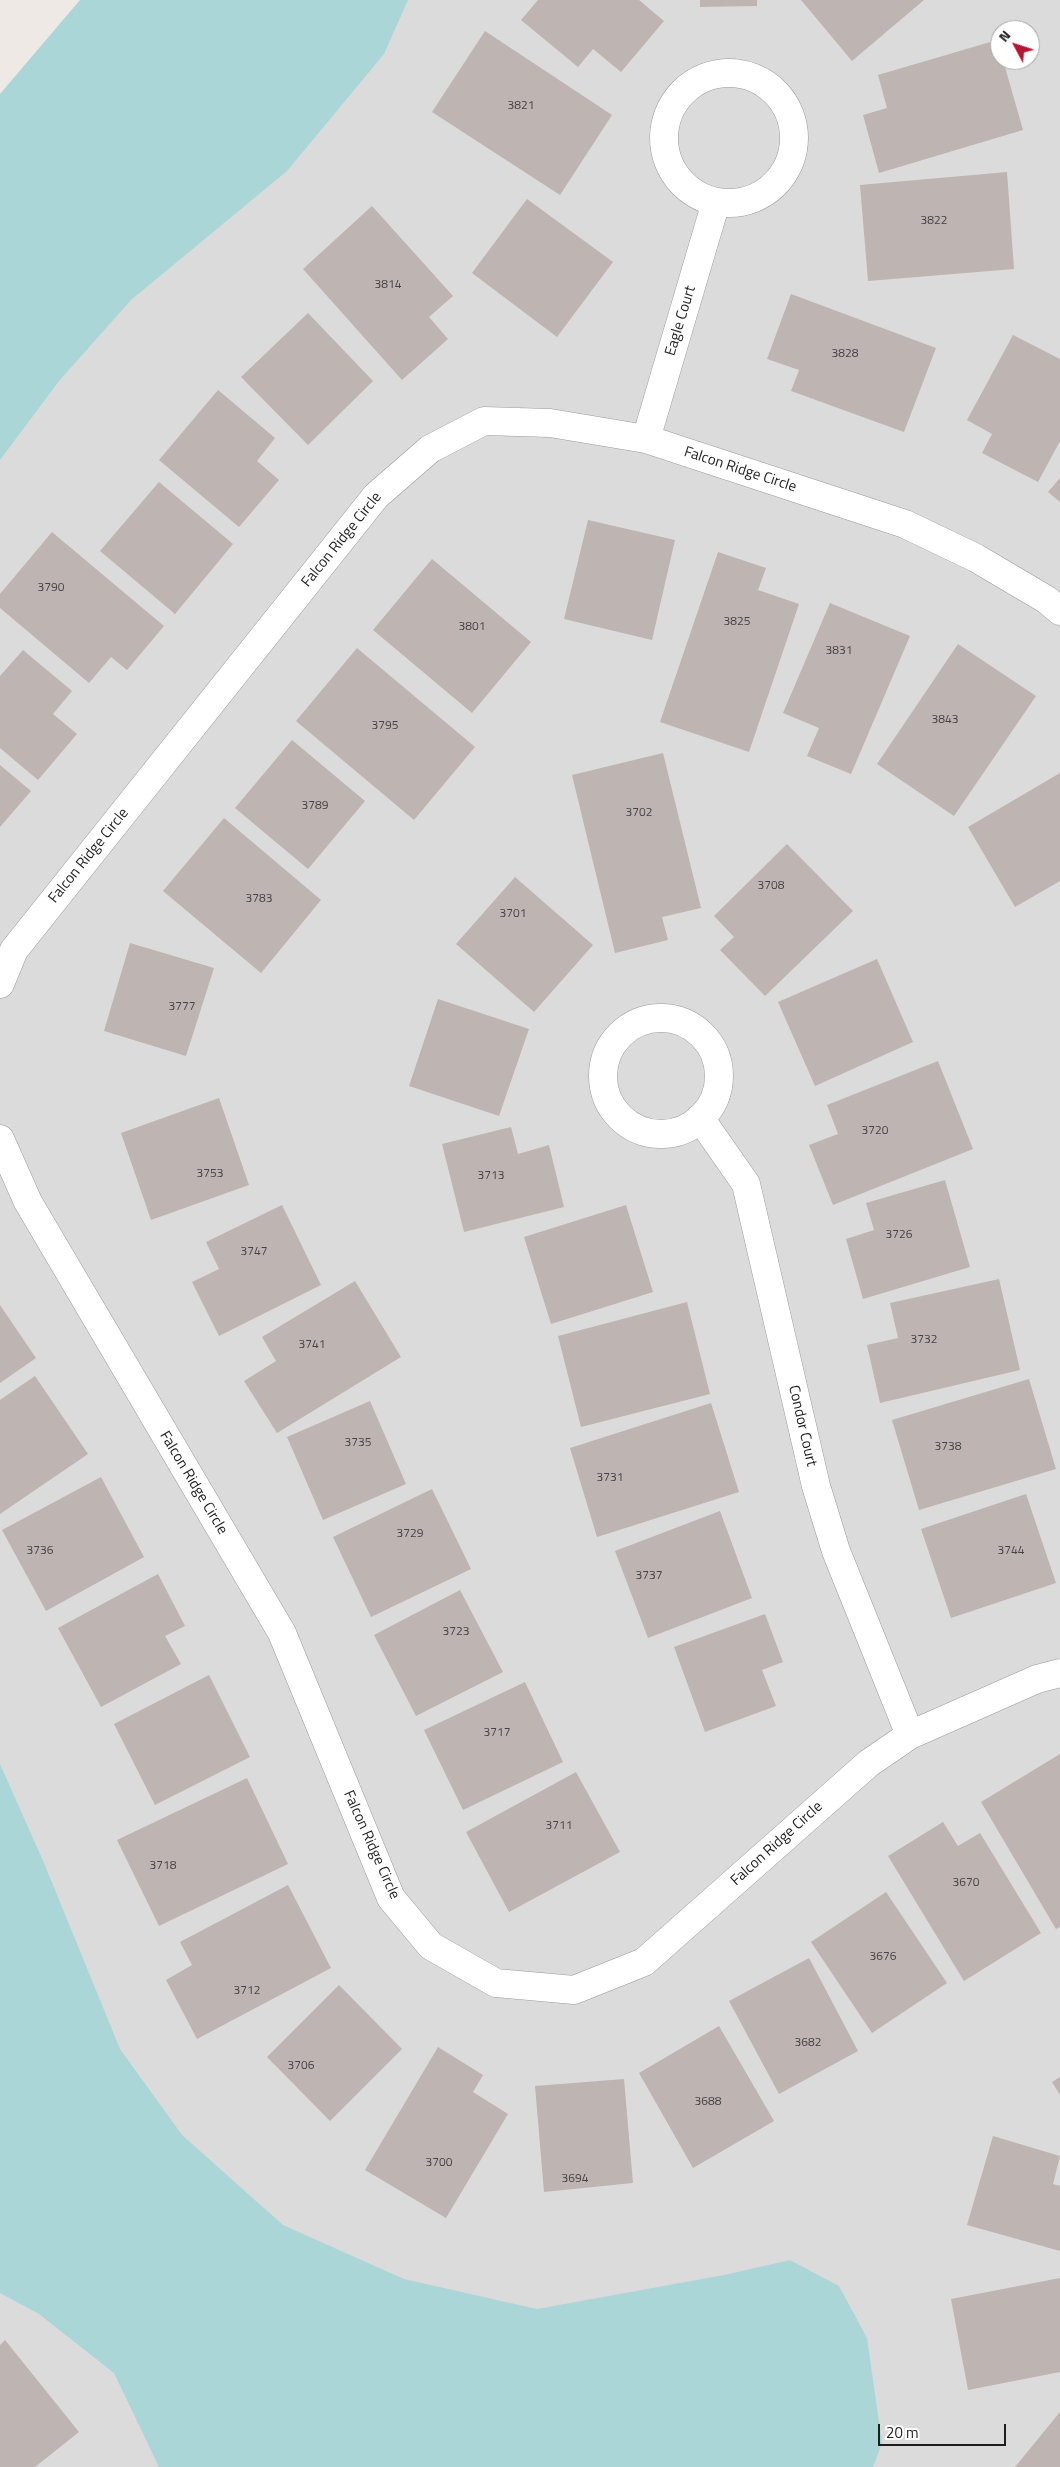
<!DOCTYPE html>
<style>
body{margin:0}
#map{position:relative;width:1060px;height:2467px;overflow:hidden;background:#eee9e5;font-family:"Titillium Web",sans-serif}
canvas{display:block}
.north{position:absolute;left:990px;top:20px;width:50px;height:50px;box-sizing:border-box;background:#fff;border:1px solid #a5a5a5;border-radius:50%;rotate:310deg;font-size:14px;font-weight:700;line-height:20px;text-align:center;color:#1e1e1e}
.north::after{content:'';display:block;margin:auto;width:18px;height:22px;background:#b71534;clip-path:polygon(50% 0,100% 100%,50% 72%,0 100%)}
.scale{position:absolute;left:878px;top:2424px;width:128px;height:22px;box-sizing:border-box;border:2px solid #1e1e1e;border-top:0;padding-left:6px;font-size:15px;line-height:18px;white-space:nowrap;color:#1e1e1e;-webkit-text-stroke:4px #fff;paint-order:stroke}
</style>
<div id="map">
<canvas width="1060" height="2467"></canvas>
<div class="north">N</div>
<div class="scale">20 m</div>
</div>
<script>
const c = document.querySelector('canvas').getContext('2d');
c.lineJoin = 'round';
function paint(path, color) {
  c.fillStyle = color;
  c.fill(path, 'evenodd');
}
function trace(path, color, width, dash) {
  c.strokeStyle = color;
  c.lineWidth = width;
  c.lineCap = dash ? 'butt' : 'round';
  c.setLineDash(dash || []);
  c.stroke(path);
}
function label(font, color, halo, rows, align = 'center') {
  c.font = font + ' "Titillium Web",sans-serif';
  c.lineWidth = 5;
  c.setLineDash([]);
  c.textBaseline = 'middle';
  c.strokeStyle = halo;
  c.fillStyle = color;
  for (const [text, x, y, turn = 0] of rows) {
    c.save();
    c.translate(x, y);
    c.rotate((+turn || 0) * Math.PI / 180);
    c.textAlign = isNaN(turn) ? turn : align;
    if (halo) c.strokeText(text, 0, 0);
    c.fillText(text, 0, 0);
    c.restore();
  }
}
const residential = new Path2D(`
 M352,0h708v2467h-1060v-2098zM1000,30h30v30h-30z`);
const water = new Path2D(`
 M80,0h328l-24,54 -97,117 -156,129 -72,81 -59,79v-366z
 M0,1764l44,99 76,186 62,86 101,90 121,54 133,30 187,-34 66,-15 49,26 28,52 15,105 -9,24h-714l-45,-94 -75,-59 -39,-21z`);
const building = new Path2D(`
 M538,0h101l25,21 -43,51 -28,-23 -15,18 -57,-47z
 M700,0h57v6l-57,1z
 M801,0h123l-72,61z
 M485,31l127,84 -52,80 -128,-83z
 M997,40l3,20h3l20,70 -144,43 -16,-58 24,-7 -9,-33z
 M1007,172l7,97 -146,12 -8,-96z
 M527,199l86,63 -56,75 -85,-64z
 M372,206l81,90 -24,21 19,22 -46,41 -99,-111z
 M791,294l145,54 -32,84 -113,-41 8,-21 -32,-11z
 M308,313l65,68 -65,64 -67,-68z
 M1013,335l47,24v82l-22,41 -56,-29 10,-19 -25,-14z
 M218,390l57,48 -18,23 22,19 -40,47 -80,-67z
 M1060,478v24l-12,-10z
 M159,482l74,62 -58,70 -75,-63z
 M588,520l87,20 -23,100 -88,-21z
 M52,532l112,94 -37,44 -16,-13 -22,26 -89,-75v-14z
 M718,552l48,16 -8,22 41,14 -50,148 -89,-30z
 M432,559l99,83 -59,71 -99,-83z
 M830,603l80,33 -59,138 -44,-18 12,-28 -36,-15z
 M958,644l78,52 -82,120 -77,-52z
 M357,648l118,99 -61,73 -118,-99z
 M23,650l49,41 -19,23 24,20 -39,46 -38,-32v-72z
 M292,740l73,61 -57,68 -73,-61z
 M663,753l38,155 -39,9 6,23 -53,13 -43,-178z
 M0,765l31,26 -31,36z
 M1060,773v108l-45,26 -47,-80z
 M224,818l97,82 -60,73 -98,-82z
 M787,844l66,67 -88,85 -45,-46 14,-13 -20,-21z
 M515,877l78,68 -59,67 -78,-68z
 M130,943l84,25 -28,88 -82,-25z
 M877,959l36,83 -98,44 -37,-84z
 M438,999l91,30 -30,87 -90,-30z
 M938,1061l35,88 -140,56 -24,-60 29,-11 -11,-29z
 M219,1098l30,87 -98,35 -30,-87z
 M511,1127l7,27 31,-9 15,62 -100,25 -22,-88z
 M945,1180l25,87 -107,32 -17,-60 28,-9 -8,-27z
 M282,1205l39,80 -102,51 -27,-54 27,-13 -13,-27z
 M626,1205l27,87 -102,32 -27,-87z
 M999,1279l21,91 -140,33 -13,-58 31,-7 -8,-35z
 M355,1281l46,76 -124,76 -33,-52 32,-20 -14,-24z
 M687,1302l23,92 -129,33 -23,-91z
 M0,1305l36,53 -36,25z
 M35,1376l53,78 -88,60v-114z
 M1029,1379l27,90 -137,41 -27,-90z
 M370,1401l36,83 -83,36 -36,-83z
 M711,1403l28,89 -142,45 -27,-89z
 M101,1477l43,80 -98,54 -44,-81z
 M432,1489l39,80 -100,48 -38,-80z
 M1026,1494l30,89 -105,35 -30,-89z
 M720,1511l32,87 -104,40 -33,-87z
 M158,1574l27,52 -20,10 16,28 -80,43 -43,-79z
 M460,1590l43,82 -87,44 -42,-81z
 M765,1614l18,48 -21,8 14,36 -71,26 -31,-85z
 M209,1675l41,82 -95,48 -41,-81z
 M525,1682l38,80 -100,48 -39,-80z
 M1060,1754v173l-4,2 -75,-127z
 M576,1772l44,80 -111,60 -43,-80z
 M247,1778l41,86 -129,62 -42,-86z
 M943,1822l15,24 22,-13 61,100 -77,48 -76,-125z
 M288,1885l43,83 -134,71 -31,-59 26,-15 -12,-23z
 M886,1892l61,91 -75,50 -61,-91z
 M809,1958l49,93 -79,43 -50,-93z
 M339,1985l63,64 -72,72 -63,-64z
 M719,2026l55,95 -81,47 -54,-95z
 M438,2047l45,28 -10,17 35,22 -62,104 -81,-48z
 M1060,2077v18l-8,-13z
 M624,2079l9,104 -89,9 -9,-106z
 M993,2136l67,20 -7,28 7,2v65l-93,-26z
 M1060,2278v94l-92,18 -17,-91z
 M5,2340l74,92 -44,35h-35v-122z
 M1060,2412v55h-45z`);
const street = new Path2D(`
 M664 138a65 65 0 1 1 130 0a65 65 0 1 1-130 0Z
 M646,439l70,-237
 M0,984l14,-34 362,-454 54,-47 54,-28 66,2 96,16 259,85 71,34 71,42 13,11
 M603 1076a58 58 0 1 1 116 0a58 58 0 1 1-116 0Z
 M700,1118l46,66 70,302 20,65 74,184
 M0,1139l28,63 254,431 109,265 40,48 65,37 78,7 70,-28 225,-199 41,-28 127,-56 23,-6`);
const numberNames = [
 ["3821",521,106],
 ["3822",934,221],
 ["3814",388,285],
 ["3828",845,354],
 ["3790",51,588],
 ["3825",737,622],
 ["3801",472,627],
 ["3831",839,651],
 ["3843",945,720],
 ["3795",385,726],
 ["3789",315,806],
 ["3702",639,813],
 ["3708",771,886],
 ["3783",259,899],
 ["3701",513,914],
 ["3777",182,1007],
 ["3720",875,1131],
 ["3753",210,1174],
 ["3713",491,1176],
 ["3726",899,1235],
 ["3747",254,1252],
 ["3732",924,1340],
 ["3741",312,1345],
 ["3735",358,1443],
 ["3738",948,1447],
 ["3731",610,1478],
 ["3729",410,1534],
 ["3736",40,1551],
 ["3744",1011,1551],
 ["3737",649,1576],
 ["3723",456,1632],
 ["3717",497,1733],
 ["3711",559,1826],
 ["3718",163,1866],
 ["3670",966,1883],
 ["3676",883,1957],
 ["3712",247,1991],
 ["3682",808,2043],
 ["3706",301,2066],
 ["3688",708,2102],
 ["3700",439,2163],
 ["3694",575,2179]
];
const streetNames = [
 ["Eagle Court",681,321,-73],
 ["Falcon Ridge Circle",740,470,18],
 ["Falcon Ridge Circle",342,540,-51],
 ["Falcon Ridge Circle",89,856,-51],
 ["Condor Court",802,1426,77],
 ["Falcon Ridge Circle",193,1483,59],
 ["Falcon Ridge Circle",777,1844,-42],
 ["Falcon Ridge Circle",371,1845,66]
];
paint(residential, '#dcdbdb');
paint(water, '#aad6d7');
paint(building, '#beb4b2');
trace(street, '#9b9b9b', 29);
trace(street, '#fff', 28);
label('12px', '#464443', null, numberNames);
label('15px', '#1e1e1e', '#fff', streetNames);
</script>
